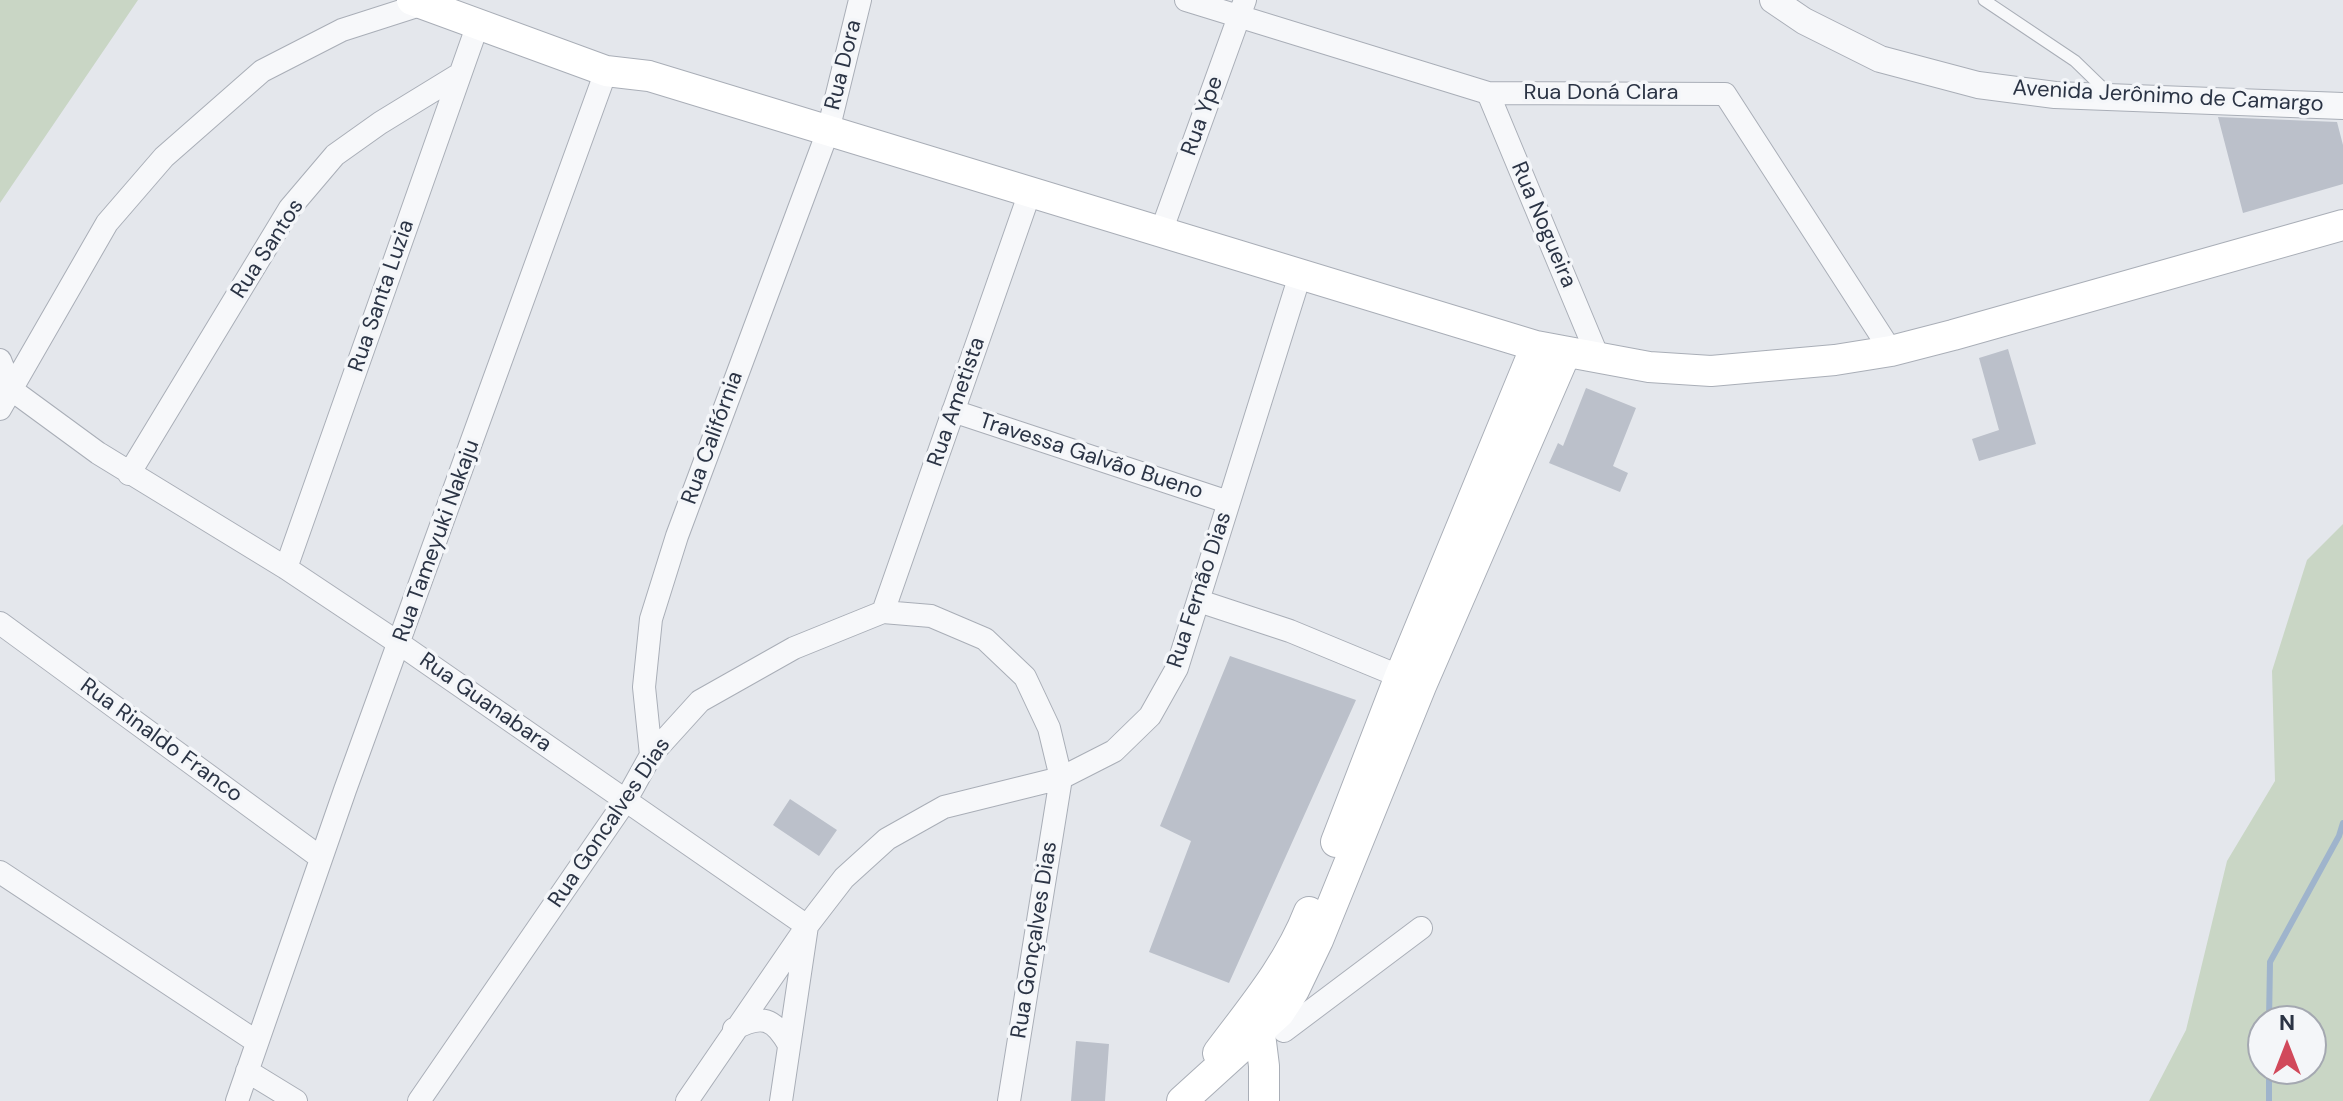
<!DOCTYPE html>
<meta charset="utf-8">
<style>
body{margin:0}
#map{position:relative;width:2343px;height:1101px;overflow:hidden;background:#e4e7ec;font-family:"DM Sans",sans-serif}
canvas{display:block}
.north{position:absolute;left:2247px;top:1005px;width:80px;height:80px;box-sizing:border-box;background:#f4f6f9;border:2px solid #a4a8b1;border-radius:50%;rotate:0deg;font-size:22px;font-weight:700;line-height:32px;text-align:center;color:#2b3445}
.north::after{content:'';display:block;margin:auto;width:28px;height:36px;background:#d1495b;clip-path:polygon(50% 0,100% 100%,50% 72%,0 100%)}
</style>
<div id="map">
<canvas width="2343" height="1101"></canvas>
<div class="north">N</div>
</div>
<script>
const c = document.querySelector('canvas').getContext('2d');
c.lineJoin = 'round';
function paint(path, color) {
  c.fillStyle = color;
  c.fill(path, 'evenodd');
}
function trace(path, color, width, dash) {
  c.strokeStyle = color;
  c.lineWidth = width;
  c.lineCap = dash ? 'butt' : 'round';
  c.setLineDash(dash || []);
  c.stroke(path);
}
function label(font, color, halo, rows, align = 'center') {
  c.font = font + ' "DM Sans",sans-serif';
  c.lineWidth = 7;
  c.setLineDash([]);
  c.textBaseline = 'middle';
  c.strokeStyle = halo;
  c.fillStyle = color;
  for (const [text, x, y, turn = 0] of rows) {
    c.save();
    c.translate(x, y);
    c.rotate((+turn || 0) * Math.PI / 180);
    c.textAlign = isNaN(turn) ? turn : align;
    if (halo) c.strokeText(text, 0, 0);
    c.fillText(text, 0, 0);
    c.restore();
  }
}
const green = new Path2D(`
 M0,0h138l-138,203z
 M2343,524v577h-194l37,-71 41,-169 48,-80 -3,-110 35,-111zM2311,1021v48h-48v-48z`);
const stream = new Path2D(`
 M2269,1021l1,-59 69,-126 4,-13
 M2269,1069v32`);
const building = new Path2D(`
 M2218,117l119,5 6,23v39l-100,29z
 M2008,349l28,95 -57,17 -7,-22 27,-9 -20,-72z
 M1586,388l50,20 -23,58 15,7 -8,19 -71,-29 9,-20 5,3z
 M1230,656l126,44 -127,283 -80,-31 42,-111 -31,-15z
 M790,799l47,31 -18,26 -46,-31z
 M1076,1041l33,3 -4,57h-34z`);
const service = new Path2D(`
 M1984,0l91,61 33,32`);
const minor = new Path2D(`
 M1186,0l302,93 237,1 166,257
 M1488,93l110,264
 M1161,232l84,-232
 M0,360l12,30
 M12,390l86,63 188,115 114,76 407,282 -26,175
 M0,409l107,-186 57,-66 98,-86 80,-41 81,-26
 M953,411l275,91
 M129,474l161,-266 45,-53 45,-32 80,-49
 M286,568l192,-544
 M1199,601l91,30 121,50
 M883,612l147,-420
 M0,623l321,235
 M651,755l-7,-68 7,-68 26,-83 151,-405 32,-131
 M0,872l257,170
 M734,1029c28,-15 40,-11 55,16
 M1284,1031l137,-103
 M247,1071l49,30
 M237,1101l108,-311 261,-719
 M419,1101l207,-301 25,-45 49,-54 94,-53 89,-36 48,4 54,23 40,38 24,51 12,50 -52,323
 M687,1101l120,-175 37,-48 43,-39 57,-32 117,-29 53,-27 36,-35 27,-48 123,-393`);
const tertiary = new Path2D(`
 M1773,0l31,21 76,38 98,26 77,10 288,11`);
const secondary = new Path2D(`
 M412,0l194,71 43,5 887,270 113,21 62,4 124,-11 56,-9 62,-16 390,-110
 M1336,842l64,-166 136,-330
 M1258,1018l6,48v35
 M1218,1053c33,-44 71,-89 91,-141
 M1182,1101l97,-88 15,-23 24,-50 103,-254 145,-334`);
const streetNames = [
 ["Rua Dora",844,65,-76],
 ["Rua Doná Clara",1601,93],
 ["Avenida Jerônimo de Camargo",2168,97,3],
 ["Rua Ype",1203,116,-70],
 ["Rua Nogueira",1543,225,67],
 ["Rua Santos",268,249,-57],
 ["Rua Santa Luzia",382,296,-71],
 ["Rua Ametista",957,402,-71],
 ["Rua Califórnia",713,438,-70],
 ["Travessa Galvão Bueno",1091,457,18],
 ["Rua Tameyuki Nakaju",437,541,-70],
 ["Rua Fernão Dias",1200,590,-72],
 ["Rua Guanabara",485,703,35],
 ["Rua Rinaldo Franco",161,741,36],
 ["Rua Goncalves Dias",610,823,-56],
 ["Rua Gonçalves Dias",1035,940,-81]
];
paint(green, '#c9d6c5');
trace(stream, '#9fb4cc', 6);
paint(building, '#bbc0ca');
trace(service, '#a9aeb7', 13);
trace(minor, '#a9aeb7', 24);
trace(tertiary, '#a9aeb7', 28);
trace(secondary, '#a9aeb7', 32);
trace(service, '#f7f8fa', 11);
trace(minor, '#f7f8fa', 22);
trace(tertiary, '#f7f8fa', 26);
trace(secondary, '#fff', 30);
label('22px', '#2b3445', '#f4f6f9', streetNames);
</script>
